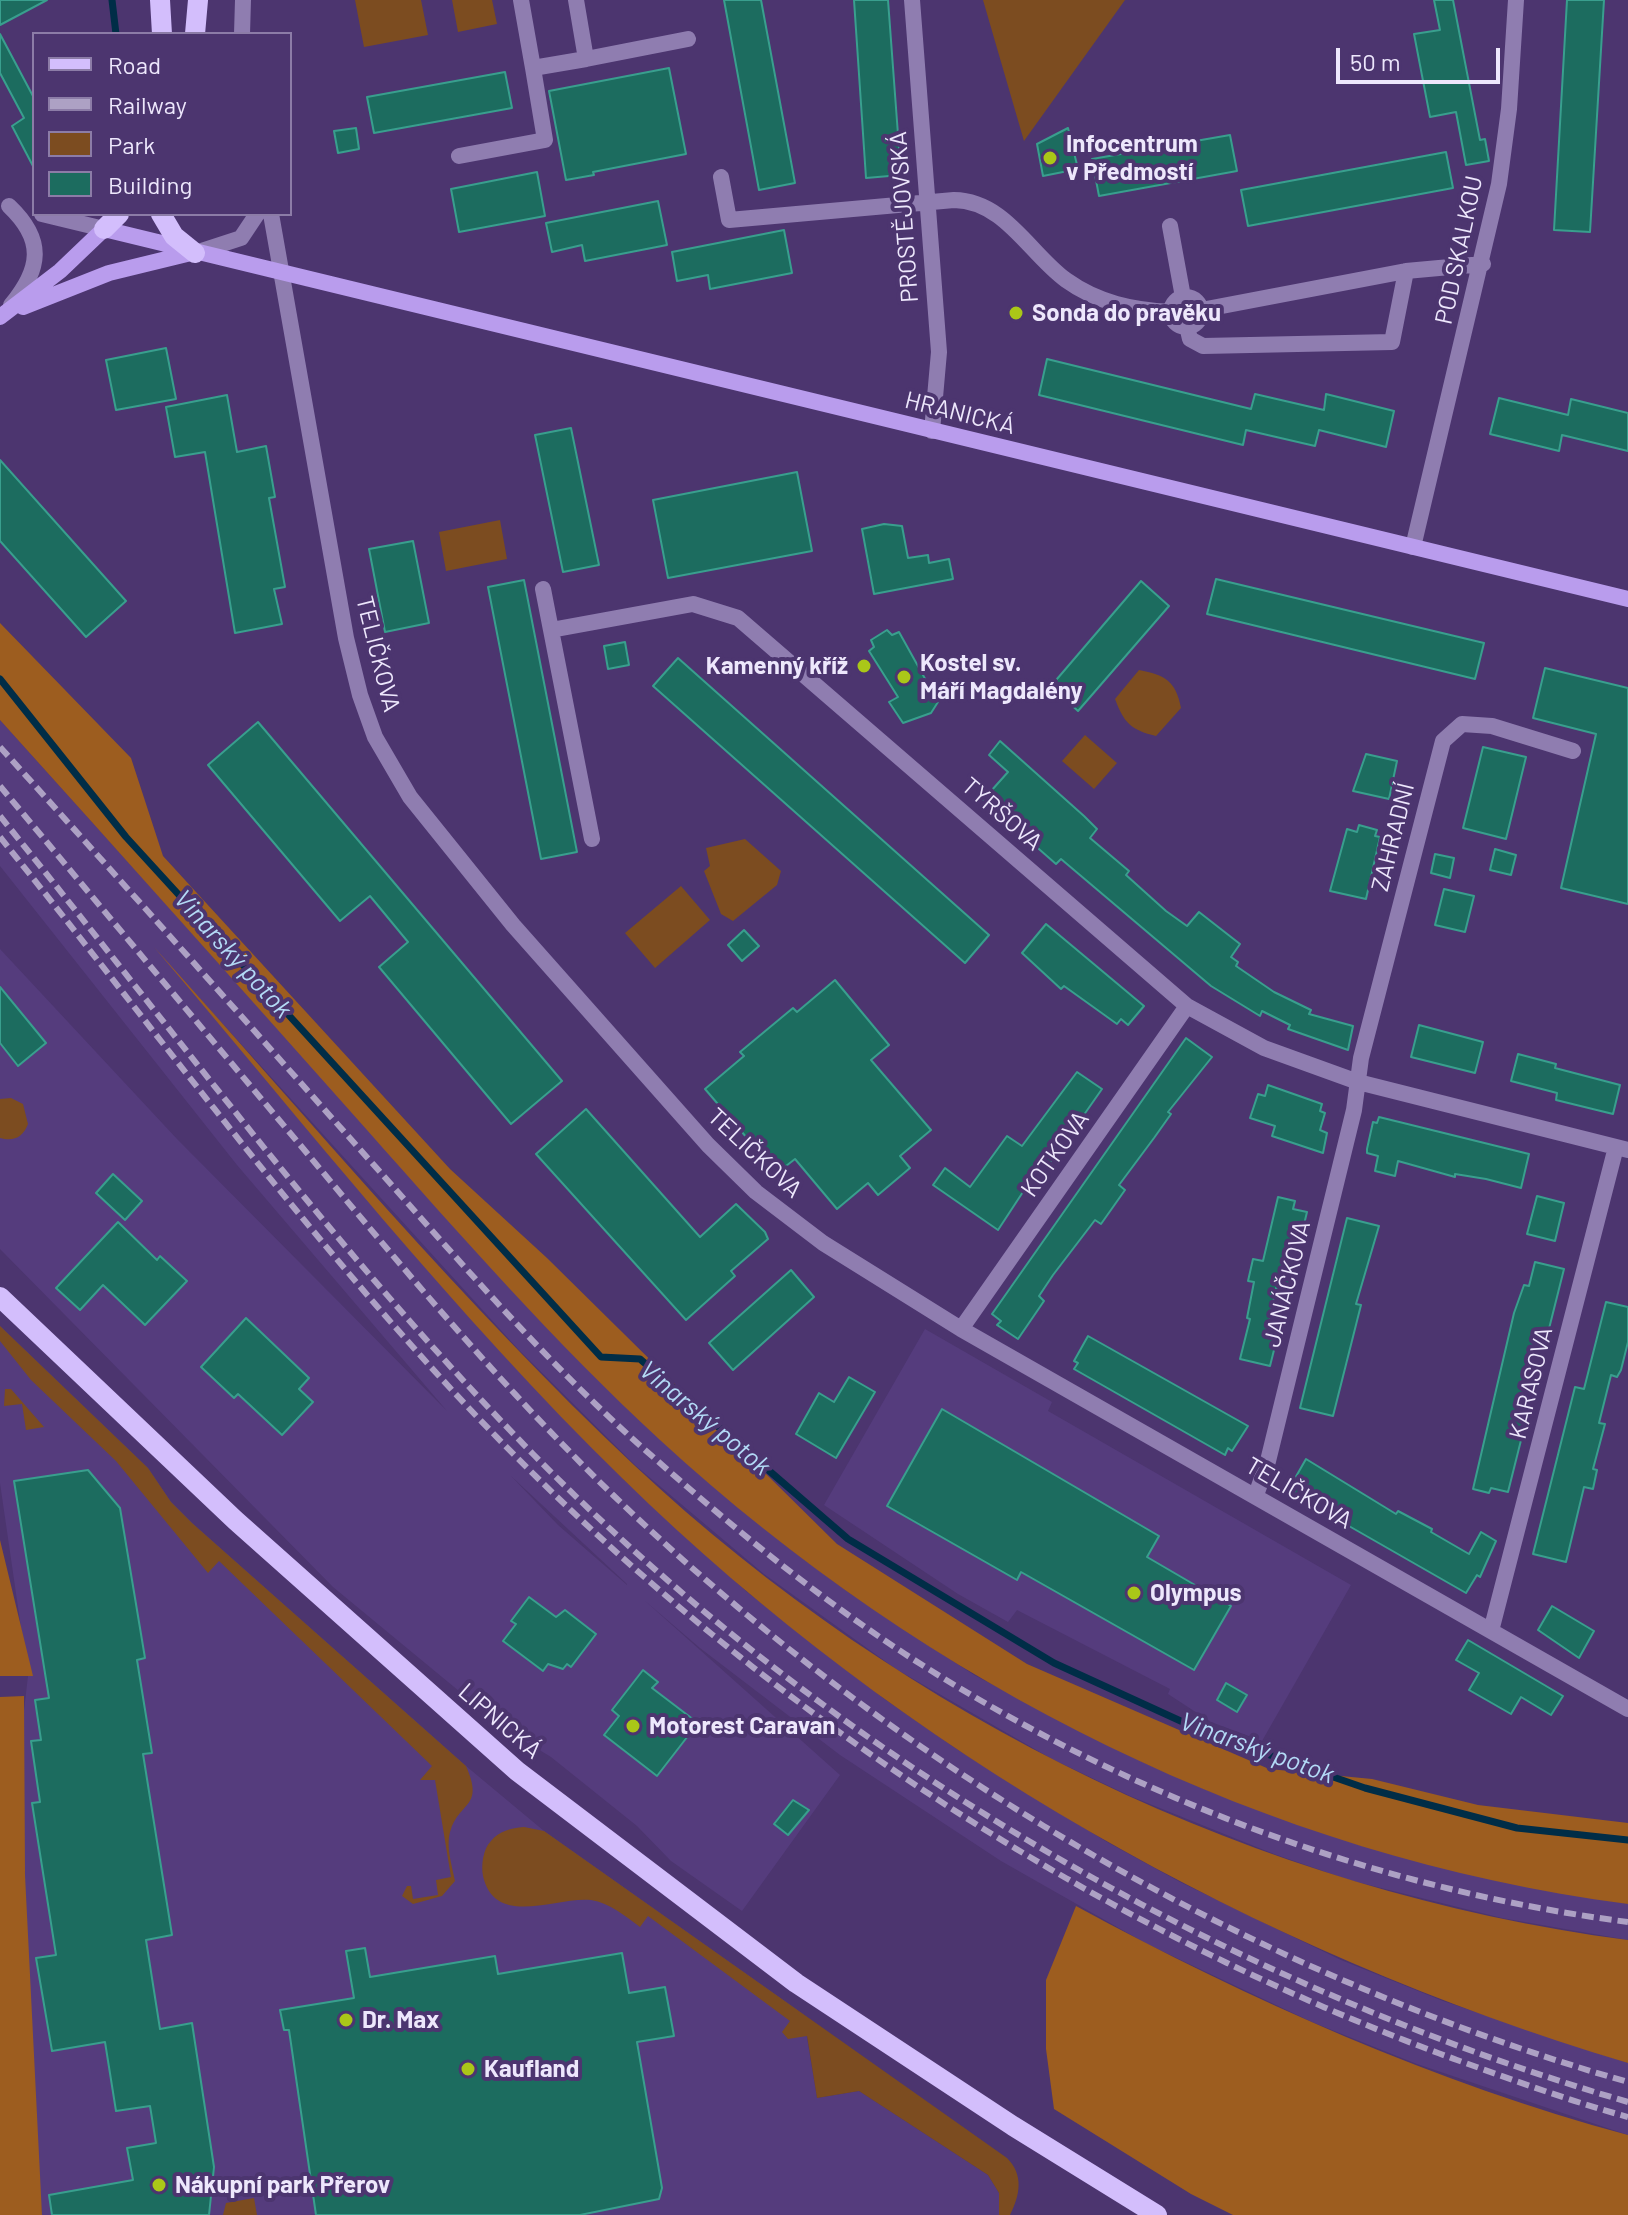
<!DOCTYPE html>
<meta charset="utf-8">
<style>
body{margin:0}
#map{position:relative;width:1628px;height:2215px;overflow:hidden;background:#4c356f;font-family:Barlow,sans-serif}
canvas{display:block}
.legend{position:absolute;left:32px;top:32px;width:260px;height:184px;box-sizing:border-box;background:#4c356f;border:2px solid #8c7ca7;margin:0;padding:10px 14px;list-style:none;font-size:24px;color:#ede7fc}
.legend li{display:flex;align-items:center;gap:16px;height:40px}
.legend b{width:40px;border:2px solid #8c7ca7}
.scale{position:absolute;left:1336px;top:48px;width:164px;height:36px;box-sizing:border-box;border:4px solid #ede7fc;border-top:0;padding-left:10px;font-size:24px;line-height:28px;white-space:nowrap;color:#ede7fc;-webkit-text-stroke:6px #4c356f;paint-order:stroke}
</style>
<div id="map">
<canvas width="1628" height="2215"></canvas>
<ul class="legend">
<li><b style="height:10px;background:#d3befc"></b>Road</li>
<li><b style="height:10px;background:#ada1c4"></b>Railway</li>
<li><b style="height:22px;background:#7c4c20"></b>Park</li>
<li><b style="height:22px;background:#1c6c5f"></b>Building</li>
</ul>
<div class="scale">50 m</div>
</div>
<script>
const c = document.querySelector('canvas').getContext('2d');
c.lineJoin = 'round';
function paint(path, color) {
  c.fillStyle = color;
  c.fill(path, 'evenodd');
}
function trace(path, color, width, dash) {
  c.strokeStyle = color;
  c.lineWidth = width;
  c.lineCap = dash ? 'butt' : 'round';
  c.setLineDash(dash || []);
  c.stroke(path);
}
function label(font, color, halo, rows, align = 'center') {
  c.font = font + ' Barlow,sans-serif';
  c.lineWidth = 8;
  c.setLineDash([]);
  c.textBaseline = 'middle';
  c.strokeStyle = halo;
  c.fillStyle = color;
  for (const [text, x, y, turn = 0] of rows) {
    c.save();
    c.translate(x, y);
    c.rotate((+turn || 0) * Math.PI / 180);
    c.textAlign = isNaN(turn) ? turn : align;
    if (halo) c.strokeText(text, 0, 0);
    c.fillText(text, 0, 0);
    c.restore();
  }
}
const built = new Path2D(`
 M0,720l544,604 242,222 62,46 126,83 171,88 64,28 150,54 151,38 118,21v36l-126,-22 -153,-38 -75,-26 -144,-58 -78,-37 -156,-90 -132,-95 -128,-108 -118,-117 -335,-369 323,377 118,123 123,112 136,106 75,52 149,92 73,40 161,78 102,41 185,62v72l-211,-71 -105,-42 -165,-78 -146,-83 -161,-106 -140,-107 -56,-48 196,175 -98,136 -71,-50 -34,-35 -86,-69 -46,-28 -172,-142 -333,-338v-300l177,190 270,272 -210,-246 -237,-299zM511,1476l116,108v1l-69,-60z
 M0,1326l148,142 23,34 21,21 274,243 78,65 259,183 14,84 42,-7 129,84 11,18v22h-957l-30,-400 16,-139 -28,-193z
 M925,1329l127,73 -4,9 303,174 -89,156 -51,-19 -43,-28 2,-5 -153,-79 -9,12 -50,-28 -134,-89z`);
const green = new Path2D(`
 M355,0h66l7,35 -64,12z
 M452,0h40l5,24 -39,8z
 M983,0h142l-101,141z
 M500,520l7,39 -61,12 -7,-39z
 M1139,670c26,5 37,11 42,38l-25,28c-25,-6 -32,-13 -41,-37z
 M1085,735l32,28 -23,26 -32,-28z
 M745,839l36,32 -4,14 -44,36 -12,-7 -17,-43 6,-5 -4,-18z
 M681,886l29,34 -55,48 -30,-35z
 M11,1098l12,6 5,20c-5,13 -14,18 -28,14v-39z
 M0,1326l148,142 23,34 21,21 274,243c18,41 -5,35 -15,63 -6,16 1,36 4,52l-13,15 -29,8 -11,-8 5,-10h4l2,13 25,-4 -2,-15 15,-3 -16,-97h-15l12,-14 -213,-205 -11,12 -92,-112 -85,-81 -31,-39z
 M5,1389h6l33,38 -18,3 -4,-26 -18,2z
 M524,1827l20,4 463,327c17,17 13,37 3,57h-11v-22l-11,-18 -129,-84 -42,7 -10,-62 -19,3 -6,-7 8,-11 -142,-105 -8,11c-15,-11 -30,-24 -49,-27 -34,-4 -96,29 -108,-24 -2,-11 0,-27 8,-35 8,-10 20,-13 33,-14z
 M254,2198l3,17h-34l3,-12z`);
const forest = new Path2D(`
 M0,623l131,135 32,98 287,313 97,89 290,286 190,120 242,105 103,10 106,26 150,18v81c-361,-47 -702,-219 -968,-464 -104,-96 -199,-204 -293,-310 -122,-137 -244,-274 -367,-410z
 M154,947c157,174 309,357 480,518 271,254 625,427 994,475v123c-374,-112 -725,-310 -1005,-584 -169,-165 -316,-352 -469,-532z
 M0,1540l33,136h-33z
 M24,1696l1,179 17,340h-42v-518z
 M1076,1906c175,95 360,177 552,229v80h-395l-42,-21 -137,-85 -8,-60v-69z`);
const stream = new Path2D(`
 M112,0l4,34
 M0,679l126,158 475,520 39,2 208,180 206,124 155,71 156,54 152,40 111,12`);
const building = new Path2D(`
 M0,0h47l-47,25z
 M724,0h37l34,183 -36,7z
 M854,0h34l13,175 -35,3z
 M1434,0h19l27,140 5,-1 4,22 -23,4 -10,-53 -26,5 -16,-83 26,-4z
 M1567,0h37l-14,232 -36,-2z
 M0,34l34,64v70l-22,-42 12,-8 -24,-45z
 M669,68l17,86 -93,18 1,3 -28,5 -17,-89z
 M505,72l7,36 -138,25 -7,-36z
 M356,128l3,21 -21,4 -4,-22z
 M1068,128l10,41 -35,7 -6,-32z
 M1230,135l7,36 -138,25 -7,-37z
 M1446,152l7,36 -205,38 -7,-36z
 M537,172l8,44 -86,16 -8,-43z
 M658,201l9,44 -82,16 -3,-16 -30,7 -6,-29z
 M784,230l8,43 -82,16 -2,-14 -31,6 -5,-29z
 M166,348l10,51 -60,11 -10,-50z
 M1047,359l204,50 4,-15 69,16 2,-16 68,17 -8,36 -67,-17 -4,16 -69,-16 -3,15 -204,-50z
 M227,395l10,57 29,-6 9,51 -6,1 16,89 -11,2 8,35 -47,9 -30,-181 -30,5 -9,-50z
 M1499,398l69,17 3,-16 57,14v38l-66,-16 -3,16 -69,-17z
 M571,428l28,137 -36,7 -28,-137z
 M0,460l126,141 -40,36 -86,-96z
 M797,472l15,79 -144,27 -15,-78z
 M884,524l18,2 6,32 20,-3 1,8 20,-4 4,20 -79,15 -12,-65z
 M413,541l16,82 -44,9 -16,-83z
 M1216,579l268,64 -9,36 -268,-65z
 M524,580l53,272 -36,7 -53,-272z
 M1141,581l28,25 -91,105 -27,-25z
 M887,630l5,5 7,-3 39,70 -7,11 -28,10 -14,-21 9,-5 -29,-46 5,-4 -3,-7z
 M625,642l4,23 -21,4 -4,-23z
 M678,658l311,277 -24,28 -312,-277z
 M1545,668l83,20v216l-67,-16 35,-154 -63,-16z
 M258,722l304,359 -51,43 -132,-157 29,-25 -38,-46 -30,25 -132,-156z
 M1000,741l84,75 13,13 -7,9 39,33 -3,4 40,36 21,15 12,-14 41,32 -9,13 7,5 -2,4 38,26 37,18 -2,4 44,12 -5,24 -60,-21 2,-4 -28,-14 -2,5 -49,-30 -150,-127 -5,5 -73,-64 25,-28 -19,-17z
 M1483,747l43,10 -20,82 -43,-11z
 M1366,754l31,7 -8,38 -36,-8z
 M1359,825l18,5 -2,6 5,1 -14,62 -36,-8 17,-62 10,3z
 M1495,849l21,6 -5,20 -21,-5z
 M1435,854l19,4 -4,20 -19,-5z
 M1444,889l30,7 -9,36 -30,-7z
 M1046,924l98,82 -16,19 -7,-6 -4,5 -53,-38 -3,3 -39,-36z
 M744,930l15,16 -17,15 -14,-16z
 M835,980l54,65 -18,15 60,70 -31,26 10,12 -32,27 -10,-12 -31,26 -42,-50 -18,14 -72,-84 39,-33 -4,-4 53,-44 4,4z
 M0,987l46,56 -28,23 -18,-23z
 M1419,1025l64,17 -8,31 -64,-16z
 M1186,1038l26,19 -44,55 3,2 -17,24 -35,47 6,5 -24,34 -6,-4 -42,55 -14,21 5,5 -26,38 -21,-14 4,-4 -9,-7z
 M1518,1054l38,10 -1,4 65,17 -7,29 -57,-14 1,-7 -46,-12z
 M1077,1072l25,17 -56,80 -6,-3 -42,64 -65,-45 12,-17 25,19 37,-51 15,10z
 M1268,1085l54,19 -2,7 5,2 -5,17 7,3 -4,20 -51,-17 3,-10 -25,-8 8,-24 7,2z
 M586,1109l114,128 36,-33 29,28 3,7 -37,32 4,5 -49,44 -150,-166z
 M1379,1117l150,37 -8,34 -35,-9 -31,-5v3l-57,-16 -3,15 -20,-5 3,-15 -11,-3v-4l6,-27 4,1z
 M113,1174l29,27 -17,19 -29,-27z
 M1537,1196l27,7 -9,38 -28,-7z
 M1278,1197l17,4 -2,8 14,3 -19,79 -12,-3 -7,35 11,3 -10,40 -30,-7 10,-40 -3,-1 7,-36 -6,-1 5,-22 10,2z
 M1347,1218l32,8 -23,78 5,1 -28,111 -33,-8z
 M118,1222l39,38 3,-4 27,25 -42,44 -42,-40 -23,25 -24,-22z
 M1535,1262l29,7 -56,223 -17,-4 -2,5 -16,-4 41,-176 10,-28 5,1z
 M791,1270l23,27 -81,73 -24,-27z
 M1606,1302l22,5v35l-7,28 -4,7 -6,-2 -12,48 6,1 -12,45 4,1 -4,19 -9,-2 -18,75 -33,-8 42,-167 9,2z
 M246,1318l63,60 -10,11 14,13 -31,33 -44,-41 -4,4 -33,-31z
 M1088,1336l160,90 -16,25 -4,-3 -3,7 -151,-86 4,-6 -4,-2z
 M849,1377l26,15 -39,66 -40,-24 23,-41 15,9z
 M942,1409l217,127 -12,21 84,49 -37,64 -173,-98 -4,8 -130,-74z
 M1306,1459l90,55 2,-3 34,18 -1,3 38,22 12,-22 15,9 -16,36 -3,-2 -11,18 -173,-99 2,-3 -5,-4z
 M88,1470l32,38 25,150 -8,2 15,93 -9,1 29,181 -26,5 14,89 32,-6 22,144 -5,48h-157l-3,-20 84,-15 -6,-32 29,-5 -6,-37 -34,5 -11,-69 -53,9 -16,-93 20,-3 -24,-152 8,-1 -9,-61 10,-1 -6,-40 14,-2 -35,-217z
 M529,1597l27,20 9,-7 31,24 -25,33 -4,-3 -4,5 -15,-5 -5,7 -40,-30 13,-17 -5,-3z
 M1552,1606l42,25 -15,27 -41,-28z
 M1468,1640l95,56 -12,19 -30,-18 -10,17 -42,-24 10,-17 -23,-13z
 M643,1670l15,12 -6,6 46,35 -41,53 -53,-41 15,-19 -7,-6z
 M1226,1683l21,12 -10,17 -20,-12z
 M793,1800l16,10 -21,25 -14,-11z
 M365,1948l5,29 125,-21 3,18 124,-21 7,40 36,-6 9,49 -37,6 25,146 -3,11 -79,16h-264l-27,-185h-5l-4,-20 74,-12 -8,-47z`);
const minor = new Path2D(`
 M521,0l12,68
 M912,0l27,352 -7,79
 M242,34l1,-34
 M586,59l102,-20
 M459,156l86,-16 -12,-72 53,-9 -10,-59
 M721,177l8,43 225,-20c51,1 75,53 112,80 32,23 67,30 105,32
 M271,214l75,424 14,57 15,42 35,60 103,128 195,220 48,47 67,51 138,86 667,380
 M1170,226l13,71
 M195,253l46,-15 16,-24
 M1171 312a15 15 0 1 1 30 0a15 15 0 1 1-30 0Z
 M1201,310l205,-39 77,-7
 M1187,326l3,13 13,7 189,-4 14,-71
 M1413,547l86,-363 10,-75 7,-109
 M543,589l8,41
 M592,839l-41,-209 142,-26 45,14 449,388 77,42 94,34 270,68
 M961,1329l226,-323
 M1256,1495l12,-34 86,-351 7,-52 82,-317 19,-17 30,2 81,25
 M1491,1631l125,-484`);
const tertiary = new Path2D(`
 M9,206c36,34 32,63 2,99
 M42,214l62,15`);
const secondary = new Path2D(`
 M23,307l86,-34 82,-20
 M0,317l60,-46 44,-42 1524,370`);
const primary = new Path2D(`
 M160,0l2,34
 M195,34l3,-34
 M161,214l13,22 21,17
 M104,229l15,-15
 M0,1297l235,223 282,251 279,212 217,143 144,89`);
const rail = new Path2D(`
 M0,747c125,138 249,278 373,417 89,100 178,204 279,292 80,71 163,139 253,198 215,140 468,235 723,268
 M0,786c100,120 200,240 301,360 100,120 200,240 312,349 283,273 637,479 1015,587
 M0,816c174,215 338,439 532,637 300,305 686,529 1096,649
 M0,837c153,190 298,389 465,567 274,291 616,519 992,656 56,20 113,41 171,57`);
const markers = [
 [1050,158,8,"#aac718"],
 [1016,313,8,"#aac718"],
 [864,666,8,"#aac718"],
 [904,677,8,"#aac718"],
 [1134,1593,8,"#aac718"],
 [633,1726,8,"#aac718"],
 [346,2020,8,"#aac718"],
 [468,2069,8,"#aac718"],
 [159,2185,8,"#aac718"]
];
const poiNames = [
 ["Infocentrum",1066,144],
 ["v Předmostí",1066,172],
 ["Sonda do pravěku",1032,313],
 ["Kostel sv.",920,663],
 ["Máří Magdalény",920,691],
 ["Kamenný kříž",848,666,"right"],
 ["Olympus",1150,1593],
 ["Motorest Caravan",649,1726],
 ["Dr. Max",362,2020],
 ["Kaufland",484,2069],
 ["Nákupní park Přerov",175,2185]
];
const streetNames = [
 ["PROSTĚJOVSKÁ",904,217,-94],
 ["POD SKALKOU",1459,250,-78],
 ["HRANICKÁ",960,413,14],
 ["TELIČKOVA",378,654,76],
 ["TYRŠOVA",1002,814,41],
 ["ZAHRADNÍ",1393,837,-76],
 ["TELIČKOVA",755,1153,43],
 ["KOTKOVA",1055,1154,-55],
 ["JANÁČKOVA",1287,1284,-76],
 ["KARASOVA",1531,1383,-76],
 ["TELIČKOVA",1299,1493,30],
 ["LIPNICKÁ",500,1721,41]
];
const waterNames = [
 ["Vinarský potok",233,954,48],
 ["Vinarský potok",705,1418,40],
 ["Vinarský potok",1257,1748,20]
];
paint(built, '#553c7d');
paint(green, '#7c4c20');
paint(forest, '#9d5d1f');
trace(stream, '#002d47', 7);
paint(building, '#1c6c5f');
trace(building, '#399f8e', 2);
trace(minor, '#8f7db0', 16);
trace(tertiary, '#8f7db0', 16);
trace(secondary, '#b99ced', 16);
trace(primary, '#d3befc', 20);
trace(rail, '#ada1c4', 6, [12, 6]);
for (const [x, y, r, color] of markers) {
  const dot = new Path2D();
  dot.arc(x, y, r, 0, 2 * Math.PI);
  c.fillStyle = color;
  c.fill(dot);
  trace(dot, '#4c356f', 3);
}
label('bold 24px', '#ede7fc', '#4c356f', poiNames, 'left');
label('24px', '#ede7fc', '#4c356f', streetNames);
label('italic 26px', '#b3daf6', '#4c356f', waterNames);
</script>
